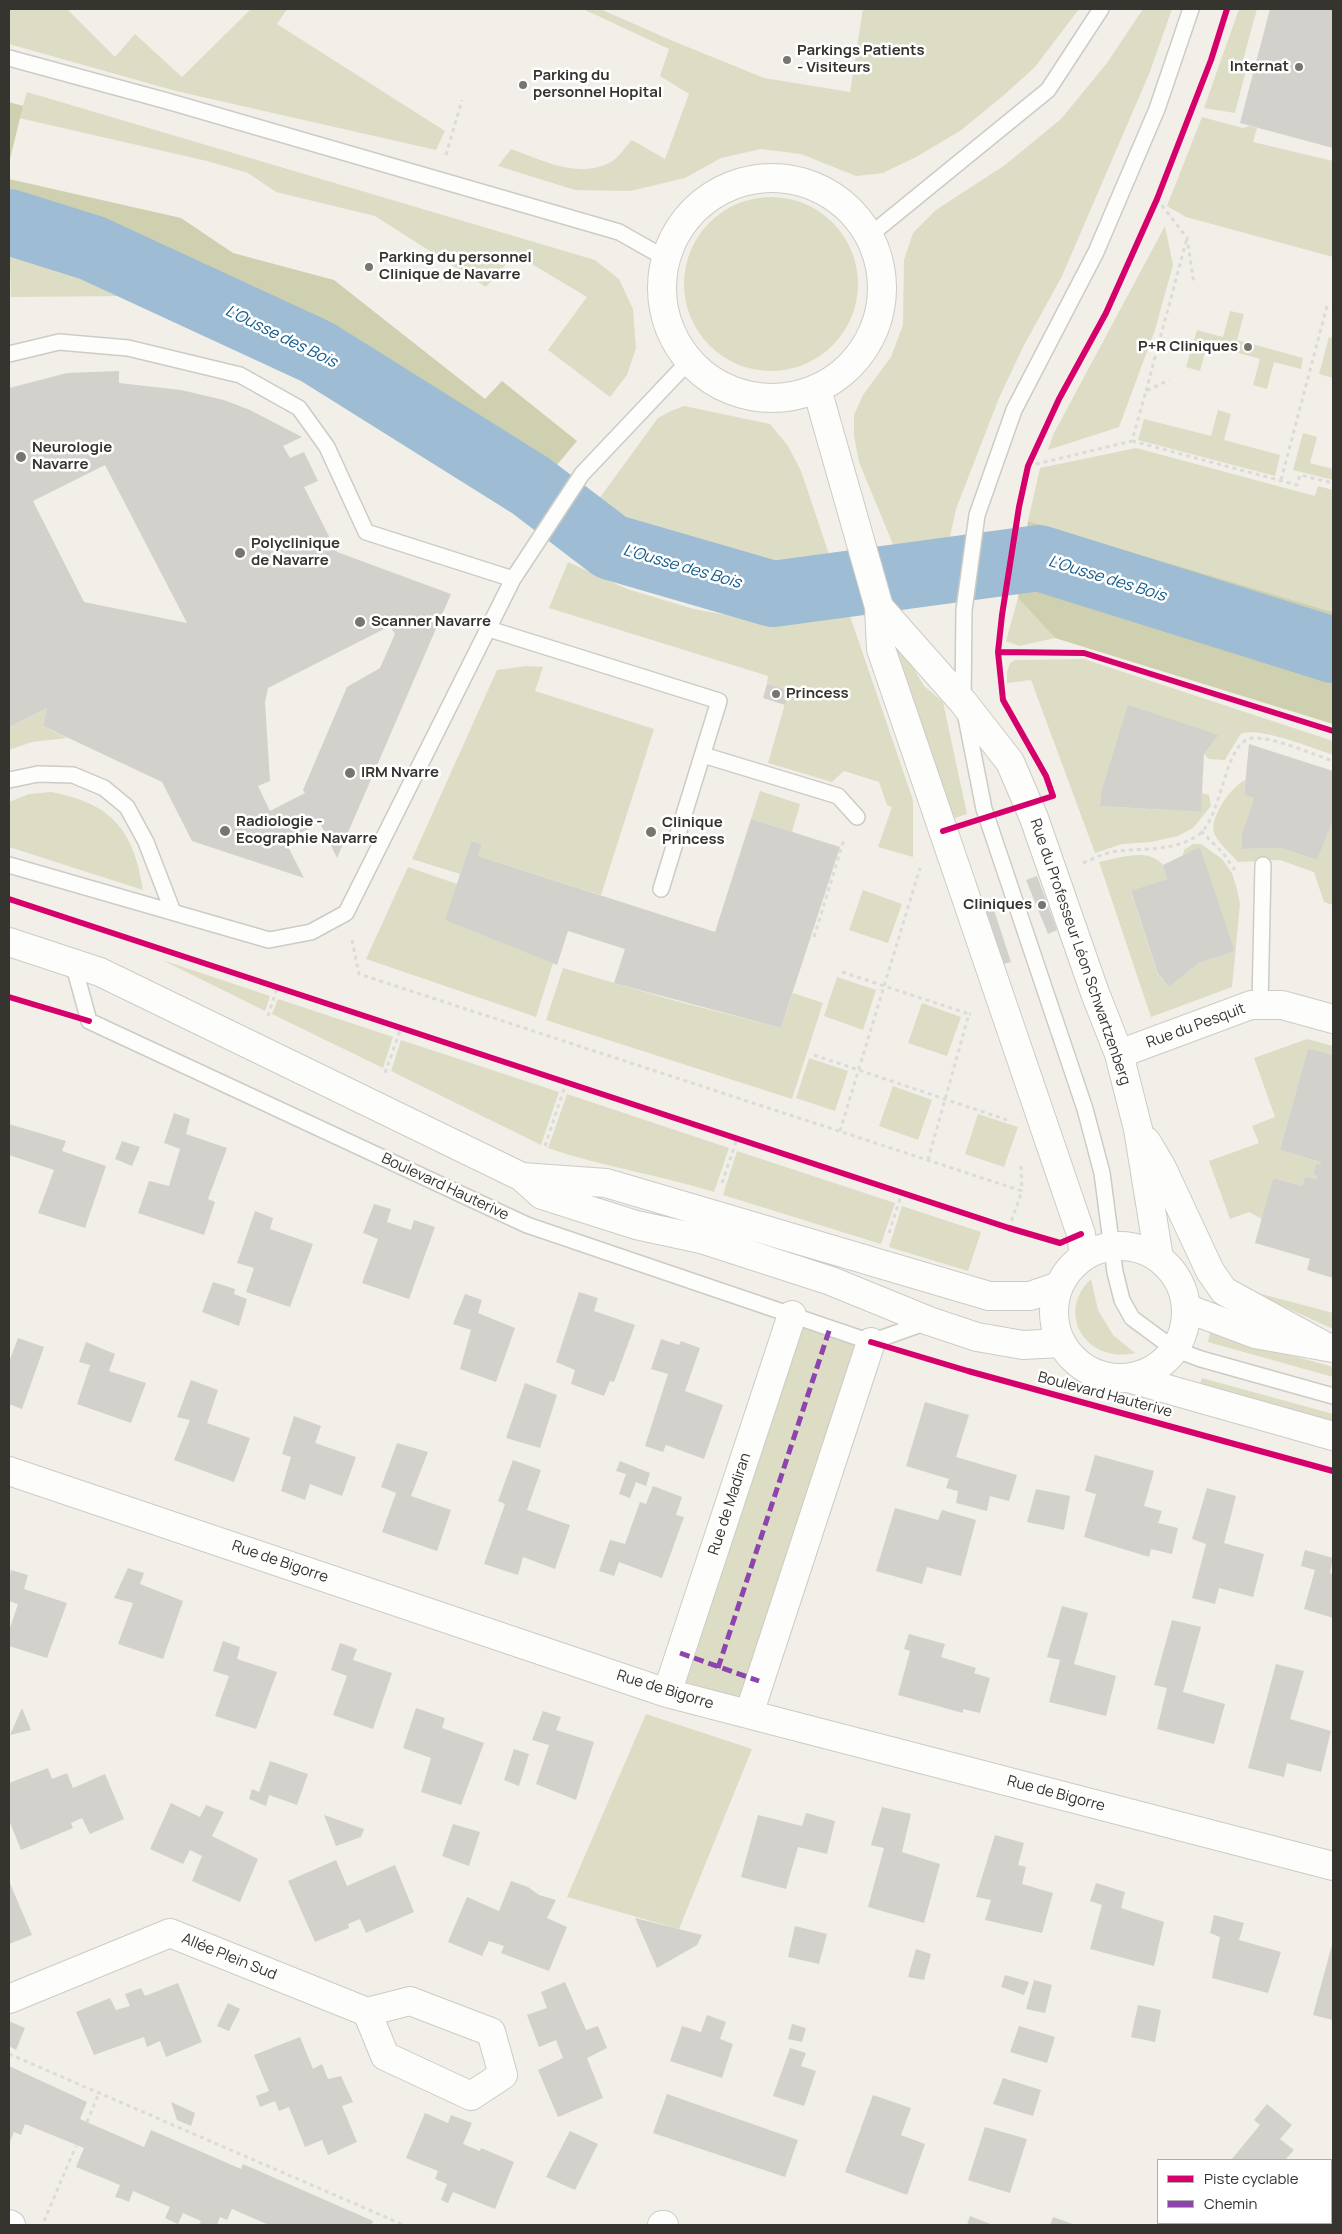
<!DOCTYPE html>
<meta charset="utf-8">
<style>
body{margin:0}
#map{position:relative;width:1342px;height:2234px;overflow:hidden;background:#f1efe7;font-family:Manrope,sans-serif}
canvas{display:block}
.frame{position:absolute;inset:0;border:10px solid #36342f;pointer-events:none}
.legend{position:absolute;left:1157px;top:2159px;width:175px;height:65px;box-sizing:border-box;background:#fff;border:1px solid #afaeac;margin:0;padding:6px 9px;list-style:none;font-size:15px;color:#36342f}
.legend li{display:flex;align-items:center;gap:10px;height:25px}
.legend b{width:25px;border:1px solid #afaeac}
</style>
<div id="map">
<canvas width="1342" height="2234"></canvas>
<div class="frame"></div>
<ul class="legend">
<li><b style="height:6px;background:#d6006c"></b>Piste cyclable</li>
<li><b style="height:6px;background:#8e44ad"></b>Chemin</li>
</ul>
</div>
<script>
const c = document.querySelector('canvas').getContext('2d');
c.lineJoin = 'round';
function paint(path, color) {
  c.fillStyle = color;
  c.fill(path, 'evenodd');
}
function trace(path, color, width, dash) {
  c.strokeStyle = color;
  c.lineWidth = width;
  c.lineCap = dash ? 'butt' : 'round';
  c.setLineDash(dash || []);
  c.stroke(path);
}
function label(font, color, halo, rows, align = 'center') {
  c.font = font + ' Manrope,sans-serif';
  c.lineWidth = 5;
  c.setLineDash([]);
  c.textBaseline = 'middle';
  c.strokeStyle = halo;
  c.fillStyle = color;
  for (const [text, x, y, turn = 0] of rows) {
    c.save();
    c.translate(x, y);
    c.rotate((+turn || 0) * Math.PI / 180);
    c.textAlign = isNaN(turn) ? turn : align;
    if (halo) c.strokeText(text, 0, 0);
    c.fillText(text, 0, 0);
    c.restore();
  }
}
const green = new Path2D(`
 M9,9h58l48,48 20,-23 47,43 69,-68h36l-10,15 168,107 -9,19 -260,-59 -167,-47z
 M583,9h17l73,32 91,37 86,14 13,-83h216l-44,58 -31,28 -44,36 -44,26 -33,16 -27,3 -55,-22 -40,-5 -40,9 -36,20 -55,13 -55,-1 -77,-24 13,-17c32,11 65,30 98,14 9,-4 16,-16 23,-23l33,19 24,-65 -29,-18 9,-27z
 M1143,9h29l-23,65 -87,202 -39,71 -24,51 -43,111 -8,37 -47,18 -42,-102 -5,-26v-21l9,-20 28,-38 12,-32 1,-65 9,-27 23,-23 69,-45 56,-46 46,-56z
 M1239,9h18l-15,55 5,2 -12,47 -31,-5z
 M27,92l568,168 24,19 14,30 3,39 -9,27 -17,22 -62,-47 39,-53 -72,-43 -29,33 -111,-71 -99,-24 -28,-19 -41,-12 -188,-43z
 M1202,117l41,11 6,-2 8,2 -4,14 80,19v96l-147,-40 -19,-11z
 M684 284a87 87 0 1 1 174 0a87 87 0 1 1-174 0Z
 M1165,226l8,39 -18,65 -36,97 -71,23 6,-17z
 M9,230l73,26 46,40 -117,1z
 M1230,311l14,3 -7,26 66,18 -2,11 -27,-7 -7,27 -14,-4 7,-26 -53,-15 -7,27 -14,-4 11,-37 26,7z
 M1329,337l4,1v40l-14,-4z
 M684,406l86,18 18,22 13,25 37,110 -64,9 -161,-45 -31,-23 76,-104 13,-7z
 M1218,410l13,4 -7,26 56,15 -5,21 -137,-36 6,-21 67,17z
 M1303,433l14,4 -7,26 23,6v11l-40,-10z
 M1136,448l179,48 3,-10 15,4v122l-305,-91 12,-53z
 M568,562l59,27 67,20 38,7 53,4 64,-7 64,187v57l-35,-10 14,-40 -5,-2 -8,-23 -35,-11 -12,11 -64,-19 21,-73 -22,-6 1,-8 -219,-68z
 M1018,598l37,40 -36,8 -13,-5z
 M886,622l38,64 19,16 24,112 -18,6z
 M1084,659l249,82v14c-18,-6 -75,-29 -92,-21 -1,1 -14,22 -16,26l-16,-1 -5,-5 15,-19 -90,-29 -28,86 -1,14 100,6 2,-19 7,2 2,11 -18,22 -15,8 -27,6 -29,2 -27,9 -64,-173 -24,3v-11l3,-9 5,-3z
 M526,666l17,1 -8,24 119,38 -53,166 -123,-39 4,-12 -11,-3 -11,33 -48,-15 85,-189z
 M47,708l-4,18 24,12 -35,4 -23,8v-23z
 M1245,780l-1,15 10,3 -12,35 1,16 38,-1 36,12 16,-39v84l-9,-3 -10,-30 -34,-12 -42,2c-7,-8 -18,-17 -23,-27 -8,-16 17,-49 30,-55z
 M760,791l40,13 -8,28 -41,-13z
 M51,792c60,11 83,38 92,98l-134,-43v-45l20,-8z
 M1193,844h8l21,15 10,14 5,16 3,15 -8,83 -81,30 -52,-155c17,-3 48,-15 63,2 3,4 4,10 5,15l-36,13 27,83 11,12 30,-24 36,-12 -35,-103 -17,8 1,-6z
 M408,867l49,17 -11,36 107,43 -17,54 -170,-58z
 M863,890l39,14 -14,39 -39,-13z
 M162,960l108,36 -5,15z
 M563,968l113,33 105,27 12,-35 30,10 -31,96 -246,-79z
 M837,977l39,13 -13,40 -39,-14z
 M278,999l115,38 -10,31 -111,-54z
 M922,1003l39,14 -14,39 -39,-13z
 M1307,1039l26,7v9l-25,-7 -28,102 41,12 -1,3 -4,-1 -3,11 4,1 -1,3 -11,-3 -3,10 -29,-8 -11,41 -13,-7 -19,7 -21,-58 50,-18 -7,-17 23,-9 -21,-59z
 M401,1040l158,52 -18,53 -150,-74z
 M809,1058l39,13 -13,40 -39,-13z
 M893,1086l39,14 -14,40 -39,-14z
 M567,1094l162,54 -15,44c-54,-17 -111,-25 -166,-44z
 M978,1114l40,13 -14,40 -39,-13z
 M737,1151l158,52 -14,41 -158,-49z
 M902,1206l79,26 -13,39 -79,-24z
 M1091,1279l7,31 15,25 22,18c-49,11 -80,-40 -44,-74z
 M1250,1291l83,22v16z
 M798,1325l62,22 -119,357 -63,-17z
 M1210,1333l123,34v10l-125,-35z
 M1202,1378l131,36v10l-134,-37z
 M646,1714l106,35 -73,180 -112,-32z`);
const forest = new Path2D(`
 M9,102l14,4 -14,57z
 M9,179l172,39 52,35 101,27 151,119 17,-18 75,60 -31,37 -215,-132 -237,-112 -85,-36z
 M1028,521l305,91v112l-278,-86 -37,-40z`);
const river = new Path2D(`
 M9,222l83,26 225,104 214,134 80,61 162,47 266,-36 294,92`);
const building = new Path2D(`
 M1270,9h63v139l-93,-25z
 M119,371v12l62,7 43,10 26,10 52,27 -19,9 7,12 14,-6 14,29 -14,6 33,65 114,42 -114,264 -17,-35 -35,18 19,37 -112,-37 -30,-59 -119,-56 4,-18 -38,19v-339l58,-15zM105,465l82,158 -103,-21 -51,-101zM390,626l5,8 -15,34 -33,19 -44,103 2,3 -35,18 -12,-25 12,-5 -5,-79 3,-14z
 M767,684l22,6 -4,15 -22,-7z
 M1128,705l91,30 -15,19 -3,58 -101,-6 1,-14z
 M1249,744l84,27v50l-16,39 -36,-12 -39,1v-16l12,-35 -10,-3z
 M751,819l89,28 -59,181 -167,-45 11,-34 -57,-18 -11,34 -112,-45 26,-79 11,3 -4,12 237,76z
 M1200,847l35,104 -36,12 -30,24 -11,-13 -27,-83 36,-12 -4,-14z
 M1037,876l20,54 -9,4 -22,-54z
 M992,904l19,58 -12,3 -18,-57z
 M1308,1048l25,7v223l-26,-8 3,-11 -55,-16 18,-65 29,8 3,-10 11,3 1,-3 -4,-1 3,-11 4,1 1,-3 -41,-12z
 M174,1113l16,6 -4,15 41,14 -19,51 7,3 -11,33 -66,-22 11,-32 20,5 11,-37 -16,-6z
 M9,1124l57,17 -4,10 44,15 -21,62 -47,-15 16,-43 -45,-15z
 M122,1141l18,6 -8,19 -17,-7z
 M374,1204l17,5 -4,13 24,8 3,-10 21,7 -26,72 -47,-16 16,-44 -15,-6z
 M255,1211l18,7 -3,11 43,15 -23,63 -44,-15 8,-24 -17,-5z
 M213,1282l22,7 -1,5 13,5 -8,27 -37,-14z
 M579,1292l19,6 -4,13 41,14 -21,57 -4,-1 -6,15 -33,-12 4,-14 -19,-8z
 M465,1294l17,6 -4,13 37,15 -19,54 -36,-13 11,-39 -18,-6z
 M18,1338l26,9 -22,62 -13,-5v-42z
 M661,1339l18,6 2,-4 19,7 -15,43 38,14 -19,54 -38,-14 -3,7 -18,-6 23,-72 -17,-5z
 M86,1342l29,12 -6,17 37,12 -15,40 -54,-19 13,-39 -11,-3z
 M191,1380l27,10 -11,33 43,15 -16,44 -60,-22 16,-40 -13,-3z
 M525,1383l32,12 -17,53 -34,-10z
 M925,1402l44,13 -13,42 61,18 -8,26 -19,-5 -3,15 -31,-8 2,-12 -12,-3 3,-9 -43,-13z
 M294,1416l27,10 -6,17 41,14 -14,39 -32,-12 -5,16 -24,-9 10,-34 -9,-3z
 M397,1443l31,9 -17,44 40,14 -14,41 -55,-19 14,-39 -15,-6z
 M1095,1455l59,16 -10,35 18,5 -4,12 20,5 -6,26 -21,-5 -2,8 -65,-20 12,-43 -11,-3z
 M513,1460l28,10 -14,40 43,15 -15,44 -32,-12 -5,18 -34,-11 21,-60 -7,-3z
 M620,1461l30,12 -4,13 -10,-4 -6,16 -11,-4 7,-20 -10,-3z
 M653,1486l29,11 -6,18 8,2 -22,61 -43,-16 -5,14 -15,-5 11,-31 15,4 15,-42 6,2z
 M1207,1488l29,8 -12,47 40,11 -11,43 -34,-9 -4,16 -23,-6 14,-54 -14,-5z
 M1036,1489l34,7 -6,34 -37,-8z
 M895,1508l43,12 4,-10 34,10 -15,56 -34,-9 -5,17 -46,-13z
 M1305,1550l28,8 -3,15 3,1v44l-29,-9 11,-39 -14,-4z
 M128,1568l16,5 -4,11 43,17 -20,58 -45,-15 15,-41 -19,-5z
 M11,1570l17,5 -4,14 43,14 -20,55 -38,-12v-15l9,-27 -9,-3v-23z
 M1062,1606l26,7 -14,51 42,12 -10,40 -57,-14 11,-42 -13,-3z
 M1172,1620l29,7 -18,65 42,12 -11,40 -57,-15 10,-41 -13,-3z
 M909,1634l36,10 -4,13 35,11 -2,5 16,5 -10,35 -17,-4v4l-65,-18 12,-44 -6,-2z
 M223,1641l17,6 -3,12 40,13 -21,57 -41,-13 14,-40 -16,-5z
 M340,1643l17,6 -4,11 39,13 -19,56 -40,-14 14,-39 -16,-6z
 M1276,1664l28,7 -14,48 41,12 -10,41 -34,-9 -3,14 -36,-9z
 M22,1708l9,22 -21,5z
 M416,1708l29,10 -3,10 42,15 -23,62 -40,-13 10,-34 -28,-10z
 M543,1711l18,6 -5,13 38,12 -18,58 -40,-16 13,-39 -17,-5z
 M514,1749l15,5 -10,32 -15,-6z
 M270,1761l38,13 -11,31 -28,-10 -3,11 -17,-7 3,-10 7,3z
 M48,1768l4,11 15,-6 6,15 32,-14 19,45 -34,15 -8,-16 -11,5 2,5 -52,22 -12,-30v-37z
 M171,1803l29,14 6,-12 18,7 -12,24 46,23 -18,43 -48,-21 10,-25 -12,-6 -7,14 -33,-15z
 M882,1807l29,7 -9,38 38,12 -16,59 -56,-16 16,-59 -13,-3z
 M806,1813l29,8 -8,33 -29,-7 -12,42 -45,-12 17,-62 44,11z
 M324,1815l40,14 -3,8 -25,9z
 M453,1824l27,8 -11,34 -27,-10z
 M995,1835l29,8 -6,22 8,2 -4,17 31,9 -11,40 -57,-13 6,-20 -15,-3z
 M336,1860l11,26 48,-21 19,47 -48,21 -6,-14 -12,5 1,4 -34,14 -27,-61z
 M9,1881l23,54 -23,9z
 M511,1881l17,6 11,8 17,5 -9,18 20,9 -18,44 -48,-18 3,-7 -15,-5 -7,15 -34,-14 19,-45 32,14z
 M1096,1883l29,9 -4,16 43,14 -10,44 -64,-17 12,-44 -12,-4z
 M1214,1915l30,8 -5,17 42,12 -13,41 -56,-15 8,-41 -10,-4z
 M635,1918l44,11 23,6 -5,10 -40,23z
 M795,1926l32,8 -8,30 -31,-7z
 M1333,1941v79l-20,-5z
 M916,1949l15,5 -7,26 -16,-3z
 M1005,1975l24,7 -5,13 -23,-8z
 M1034,1980l18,5 -7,28 -19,-4z
 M565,1982l21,48 12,-4 9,22 -20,10 16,40 -45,19 -20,-47 25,-12 -7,-18 -17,7 -12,-32 20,-7 -6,-16z
 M178,1983l24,59 -36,15 -6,-16 -13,6 -3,-10 -50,18 -18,-43 34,-14 6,12 14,-4 -5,-12 16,-6 4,8z
 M228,2003l12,6 -11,22 -12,-5z
 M1138,2005l23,5 -6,32 -24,-5z
 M707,2015l19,7 -6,17 13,5 -11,34 -52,-17 12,-35 19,6z
 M9,2021l16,7 -9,22 -7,-4z
 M792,2024l14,4 -4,14 -14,-3z
 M1019,2026l36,11 -8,26 -37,-11z
 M300,2037l13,32 9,-5 6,15 13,-3 12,26 -11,4 15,36 -29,13 -6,-15 -17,7 -16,-40 -10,4 -4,-10 -15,6 -4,-11 13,-5 -15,-36z
 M790,2048l16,5 -5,13 15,5 -12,35 -31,-10z
 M9,2066l78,36 -7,17 64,28 7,-17 90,39 2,-5 130,57 -2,4h-102l-37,-16 -5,11 -7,-3 -3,8h-18l2,-4 -18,-8 -5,11 -7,-3 -6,-3 5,-11 -37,-16 -4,11 -7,-3 -7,-2 5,-12 -44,-18 8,-19 -59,-24 -4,11 -7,-3 -5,12z
 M1003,2078l38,12 -8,26 -40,-12z
 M667,2094l131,46 -13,37 -132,-44z
 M873,2095l38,13 -10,27 24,9 -18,51 -62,-23z
 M171,2102l24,11 -4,13 -14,-6z
 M1267,2104l25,21 -12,14 14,11 -9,10h-54l29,-35 -6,-5z
 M425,2113l23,10 3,-8 21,8 -9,21 17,7 1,-3 33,14 -19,47 -42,-17 -5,11 -7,-3 6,-16 -12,-5 3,-8 -32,-13z
 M985,2127l42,12 -17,54 -42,-13z
 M570,2131l28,13 -23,46 -29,-13z
 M970,2216l23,9h-26z
 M1053,2217l23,8h-26z`);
const path = new Path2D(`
 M446,155l16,-55
 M1157,199l30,39 7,46
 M1146,391l41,-153
 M1132,441l165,44 3,-10 33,8
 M1028,466l104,-25 14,-50 23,-11
 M1281,480l47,-178
 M1201,831l22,22 12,17
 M1083,863c10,-4 19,-9 29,-11 29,-5 57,1 85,-16 27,-18 26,-96 56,-98 21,-1 59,16 80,23
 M814,937l30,-98
 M352,940l7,34 663,217 -13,37
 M842,972l127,42
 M268,1016l9,-28
 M814,1055l193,65
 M385,1073l16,-45
 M840,1131l80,-263
 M545,1146l21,-63
 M928,1160l41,-146h2
 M1021,1166l1,25
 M722,1183l15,-44
 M889,1233l13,-40
 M9,2054l395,171
 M87,2122l11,-27
 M44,2221l32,-75`);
const service = new Path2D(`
 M1191,9l-34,100 -61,143 -82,158 -37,105 -13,95 -1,92 21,107 101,300 17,64 13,99 7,28 10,18 42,31 27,10 132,37
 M9,58l158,43 452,131 46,26
 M870,235l178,-145 53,-81
 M9,354l50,-12 69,6 112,27 59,33 28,39 39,85 147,47
 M489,629l230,72 -58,188
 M703,755l135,41 19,21
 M9,780l29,-6 35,1 31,13 23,19 19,35 27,70
 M9,865l260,75 42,-8 35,-19 167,-334 69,-105 107,-113
 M73,963l16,58 438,204 344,117 56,-20
 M1260,1005l3,-140`);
const minor = new Path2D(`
 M662 288a110 110 0 1 1 220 0a110 110 0 1 1-220 0Z
 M817,389l62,218 2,42 200,585 3,22
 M879,607l84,95 47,60 24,56 61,175 24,61 19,75 21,129
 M1119,1054l132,-49h31l51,14
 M1146,1141l16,27 48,103 14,20 97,53
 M9,1471l658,222 666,173
 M667,1693l125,-378
 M749,1714l122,-372
 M9,1999l161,-66 197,79 43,-11 81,31 12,43 -32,21 -86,-40 -18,-44
 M9,2224l2,1
 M662,2225h2`);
const tertiary = new Path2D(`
 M9,942l91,30 422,205 20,18 94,30 65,14 130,42 98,40 48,16 46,8 38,-2
 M522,1177l84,6 383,113h41l29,-10
 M1054 1312a66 66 0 1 1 132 0a66 66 0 1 1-132 0Z
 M1186,1308l69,26 78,14
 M1128,1378l205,58`);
const quiet = new Path2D(`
 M680,1653l79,28
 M718,1668l112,-340`);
const cycleway = new Path2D(`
 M998,652l86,1 249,78
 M943,831l110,-35 -7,-20 -43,-76 -5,-48 4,-37 17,-108 9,-41 31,-67 47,-86 51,-114 54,-139 16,-51
 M9,899l1000,329 51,15 21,-9
 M9,997l80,24
 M871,1342l97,29 365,100`);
const markers = [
 [787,60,5,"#77756f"],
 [1299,67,5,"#77756f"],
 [523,85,5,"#77756f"],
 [369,267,5,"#77756f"],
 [1248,347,5,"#77756f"],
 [21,457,6,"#77756f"],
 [240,553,6,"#77756f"],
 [360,622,6,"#77756f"],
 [776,694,5,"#77756f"],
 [350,773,6,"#77756f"],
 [225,831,6,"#77756f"],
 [651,832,6,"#77756f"],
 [1042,905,5,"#77756f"]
];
const poiNames = [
 ["Parkings Patients",797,51],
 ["- Visiteurs",797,68],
 ["Internat",1289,67,"right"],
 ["Parking du",533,76],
 ["personnel Hopital",533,93],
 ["Parking du personnel",379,258],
 ["Clinique de Navarre",379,275],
 ["P+R Cliniques",1238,347,"right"],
 ["Neurologie",32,448],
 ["Navarre",32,465],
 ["Polyclinique",251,544],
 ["de Navarre",251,561],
 ["Scanner Navarre",371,622],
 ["Princess",786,694],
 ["IRM Nvarre",361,773],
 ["Radiologie -",236,822],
 ["Ecographie Navarre",236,839],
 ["Clinique",662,823],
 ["Princess",662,840],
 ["Cliniques",1032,905,"right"]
];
const streetNames = [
 ["Rue du Professeur Léon Schwartzenberg",1080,952,71],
 ["Rue du Pesquit",1196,1026,-20],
 ["Boulevard Hauterive",445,1187,25],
 ["Boulevard Hauterive",1105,1395,15],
 ["Rue de Madiran",730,1504,-72],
 ["Rue de Bigorre",280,1562,19],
 ["Rue de Bigorre",665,1690,17],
 ["Rue de Bigorre",1056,1794,15],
 ["Allée Plein Sud",229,1957,22]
];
const waterNames = [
 ["L'Ousse des Bois",281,337,26],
 ["L'Ousse des Bois",682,567,16],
 ["L'Ousse des Bois",1107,579,17]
];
paint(green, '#ddddc5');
paint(forest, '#ced0af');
trace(river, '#9ebdd4', 66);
paint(building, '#d3d1cb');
trace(service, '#cdcbc6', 18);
trace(minor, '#cdcbc6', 30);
trace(tertiary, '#cdcbc6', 30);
trace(path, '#dcdbd9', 3, [4, 4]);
trace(service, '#fdfdfb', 15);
trace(minor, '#fdfdfb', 28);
trace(tertiary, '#fdfdfb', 28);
trace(quiet, '#8e44ad', 5, [10, 5]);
trace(cycleway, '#d6006c', 6);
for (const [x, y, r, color] of markers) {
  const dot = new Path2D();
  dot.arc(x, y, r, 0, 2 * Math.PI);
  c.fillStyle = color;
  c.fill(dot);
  trace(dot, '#fff', 2);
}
label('bold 15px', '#36342f', '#fff', poiNames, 'left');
label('15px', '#36342f', '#fff', streetNames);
label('italic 16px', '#135d8c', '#fff', waterNames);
</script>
